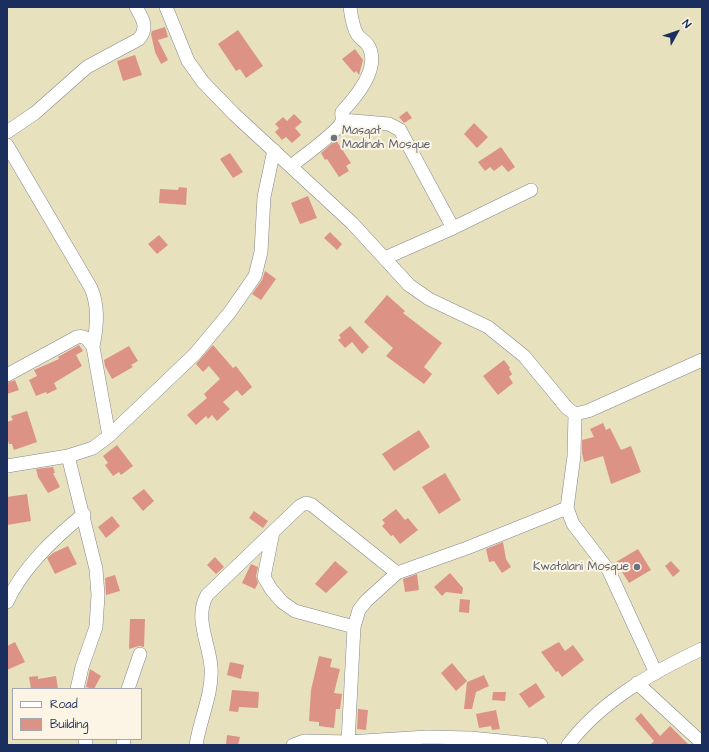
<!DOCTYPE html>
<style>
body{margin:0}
#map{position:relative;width:709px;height:752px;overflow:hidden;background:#e8e1bd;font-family:"Architects Daughter",sans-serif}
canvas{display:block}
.frame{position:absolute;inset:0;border:8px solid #1b2f5e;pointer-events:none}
.legend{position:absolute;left:12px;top:688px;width:130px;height:52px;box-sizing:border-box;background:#fcf5e5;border:1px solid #a2a6af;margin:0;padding:5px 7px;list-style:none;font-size:12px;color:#1b2f5e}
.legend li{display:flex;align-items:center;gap:8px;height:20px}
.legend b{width:20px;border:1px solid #a2a6af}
.north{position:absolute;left:657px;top:12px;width:40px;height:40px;-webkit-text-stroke:3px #fcf5e5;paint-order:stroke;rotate:50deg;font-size:11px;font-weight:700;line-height:16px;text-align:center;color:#1b2f5e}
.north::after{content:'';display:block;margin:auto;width:14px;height:18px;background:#1b2f5e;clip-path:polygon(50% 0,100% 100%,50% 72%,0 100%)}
</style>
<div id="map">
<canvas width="709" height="752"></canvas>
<div class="frame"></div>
<ul class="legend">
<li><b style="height:5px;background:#fff"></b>Road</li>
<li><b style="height:11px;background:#dc9386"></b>Building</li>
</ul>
<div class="north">N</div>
</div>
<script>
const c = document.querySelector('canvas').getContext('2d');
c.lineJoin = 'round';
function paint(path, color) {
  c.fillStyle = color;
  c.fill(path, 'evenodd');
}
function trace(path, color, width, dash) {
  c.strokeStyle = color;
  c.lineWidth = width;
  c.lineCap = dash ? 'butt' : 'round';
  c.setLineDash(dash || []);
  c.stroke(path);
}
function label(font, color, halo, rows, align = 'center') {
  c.font = font + ' "Architects Daughter",sans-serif';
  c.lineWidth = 4;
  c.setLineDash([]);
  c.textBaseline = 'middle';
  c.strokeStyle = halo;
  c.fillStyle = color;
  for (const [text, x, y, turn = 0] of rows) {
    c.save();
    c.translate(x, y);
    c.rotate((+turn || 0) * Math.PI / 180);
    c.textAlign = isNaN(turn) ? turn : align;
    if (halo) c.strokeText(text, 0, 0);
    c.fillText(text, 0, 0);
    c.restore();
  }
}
const building = new Path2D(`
 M165,27l3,10 -10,3 10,20 -7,4 -6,-12 -4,-18 1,-3z
 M238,30l25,36 -17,12 -6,-9 -4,2 -18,-27z
 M355,49l8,11 -4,15 -3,-4 -2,2 -12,-14z
 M135,55l7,20 -19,6 -6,-20z
 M407,111l5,7 -8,5 -5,-6z
 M294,114l8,8 -7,6 6,7 -9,8 -6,-6 -4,3 -7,-8 4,-4 -4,-4 8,-7 4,4z
 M474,123l14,14 -11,11 -13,-14z
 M336,140l15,23 -5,3 3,5 -10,6 -12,-18 -2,1 -4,-7z
 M501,147l14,20 -7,5 -6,-7 -8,6 -4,-4 -5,4 -7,-9z
 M230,153l13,19 -10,6 -13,-19z
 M179,187l8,1 -1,17 -27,-2 1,-14 18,1z
 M308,196l9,22 -17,6 -9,-21z
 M330,232l12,12 -5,6 -13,-12z
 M159,235l9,10 -11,9 -9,-10z
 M265,271l11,8 -15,21 -9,-6 10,-14z
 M387,295l18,16 -2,2 39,30 -18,24 8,7 -8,10 -38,-28 7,-8 -29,-26z
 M350,326l19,21 -7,7 -10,-12 -7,6 -7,-8 3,-2 -2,-3z
 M79,345l4,6 -7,4 6,11 -28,17 3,6 -10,5 -1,-2 -10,4 -7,-16 8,-4 -3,-6 25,-11 -1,-2z
 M213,345l20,23 3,-2 16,21 -10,9 -5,-6 -14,12 7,7 -13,12 -5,-6 -4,4 -2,-3 -10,9 -9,-10 20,-17 -3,-4 16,-15 -11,-13 -6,6 -7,-8z
 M129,346l9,15 -7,4 2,2 -21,12 -7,-13 -1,-6z
 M504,360l6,8 -1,1 3,5 -3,3 4,6 -15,12 -15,-19z
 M15,380l4,10 -12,4v-11z
 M27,411l10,31 -23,8 -2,-6h-3l-2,-6v-16l6,-2 -2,-4z
 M603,423l3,7 4,-2 11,22 10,-4 10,26 -30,12 -8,-28 -19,6 -2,-9v-13l12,-3 -4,-8z
 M419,430l11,17 -36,24 -12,-17z
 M117,445l16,21 -12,9 -2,-3 -6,4 -8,-11 3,-2 -5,-7z
 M53,467l2,6h-2l7,14 -12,6 -10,-16 -2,-8z
 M445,473l16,27 -22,14 -17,-27z
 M144,489l10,12 -11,10 -11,-13z
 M27,494l4,27 -24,4v-28z
 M396,509l9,11 3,-2 10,12 -18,14 -7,-9 -2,1 -9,-10 3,-3 -3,-3z
 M254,511l14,10 -5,7 -14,-10z
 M112,516l8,10 -14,12 -8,-11z
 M503,542l3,17 5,8 -9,6 -8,-12 -5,1 -3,-13z
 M68,546l9,18 -22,10 -8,-16 6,-5z
 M638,549l13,21 -22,13 -13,-21z
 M215,557l9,10 -8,7 -9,-9z
 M335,561l13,11 -22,21 -11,-9z
 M671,561l9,10 -7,6 -8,-11z
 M251,564l7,3 -2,9 2,7 -3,6 -13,-6z
 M450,573l13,15 -1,6 -16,-2 -4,4 -8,-9z
 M417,574l2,16 -14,2 -2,-13z
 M115,575l5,16 -14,4 -1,-17z
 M460,599l10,1 -1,13 -10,-1z
 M130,619h15l-1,28 -5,-1 -10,3z
 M15,642l10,20 -18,8v-24z
 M559,642l6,9 8,-6 11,15 -22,17 -4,-6 -2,1 -15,-20z
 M319,656l13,3 -2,8 10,2 -6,24 8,1 -2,15h-4l-2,19 -15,-2v-4l-10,-1 2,-31z
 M230,662l14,3 -3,14 -14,-4z
 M452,663l15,18 -11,10 -15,-18z
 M90,669l11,7 -7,13 -8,-2z
 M484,675l5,11 -13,6 -4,17h-8l3,-27z
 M38,676v3l18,-3 2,13h-27l-2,-12z
 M536,683l9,14 -16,11 -10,-14z
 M232,690l27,2 -1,16 -19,-1 -1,5 -9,-1z
 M493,692h13l-1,9 -13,-1z
 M358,709l10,1 -2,20 -9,-1z
 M496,710l4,19 -8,1 -1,-4 -12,2 -3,-14z
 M641,713l19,23 10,-10 19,19h-39l4,-4 -19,-22z
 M227,735l13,2 -2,8h-12z`);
const street = new Path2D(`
 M166,7l22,54 15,21 31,32 118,109 57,62 20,14 59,28 36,29 43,52 8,6 13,-3 114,-51
 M342,120l47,4 11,6 53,98
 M7,132l28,-19 52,-46 52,-28c10,-12 3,-21 -3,-32
 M7,145l84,143c8,19 6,38 2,59
 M291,166c10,-8 48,-35 51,-45 1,-3 -1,-6 0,-9 14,-15 38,-43 27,-65 -2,-5 -9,-8 -12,-13 -4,-7 -6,-19 -7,-27
 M385,258l68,-30 78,-38
 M7,375l70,-38c9,-2 11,3 16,10l16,89
 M575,414l-1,42 -7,52 6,16 36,47 47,102
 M68,456l28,113 2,26 -2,32 -14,40 -5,22
 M7,466l61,-10 25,-8 16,-12 86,-82 35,-42 25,-36 6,-24 3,-55 10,-47
 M273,532l-9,45 7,12 11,13 13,9 59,16
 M7,602c16,-35 47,-64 77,-88
 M637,683l65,60
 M128,689l12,-35
 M85,739l1,6
 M348,742l6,-115 5,-17 7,-9 31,-28 70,-25 100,-40
 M123,745l1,-6
 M196,745c4,-26 17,-52 15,-78 -2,-25 -17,-49 -4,-72l93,-89 6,-3 6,2 85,68
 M293,745l11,-4 44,1 79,-5 43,1 71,7
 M568,745c33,-44 85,-73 134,-96`);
const markers = [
 [334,138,4,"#6b7280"],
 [637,567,4,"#6b7280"]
];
const worshipNames = [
 ["Masqat",342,131],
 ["Madinah Mosque",342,145],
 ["Kwatalani Mosque",629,567,"right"]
];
paint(building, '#dc9386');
trace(street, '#82888e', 14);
trace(street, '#fff', 13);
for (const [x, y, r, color] of markers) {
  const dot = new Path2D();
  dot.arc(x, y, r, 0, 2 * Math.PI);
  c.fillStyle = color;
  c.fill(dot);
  trace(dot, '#fcf5e5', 1.5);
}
label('12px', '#5b616d', '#fcf5e5', worshipNames, 'left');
</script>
